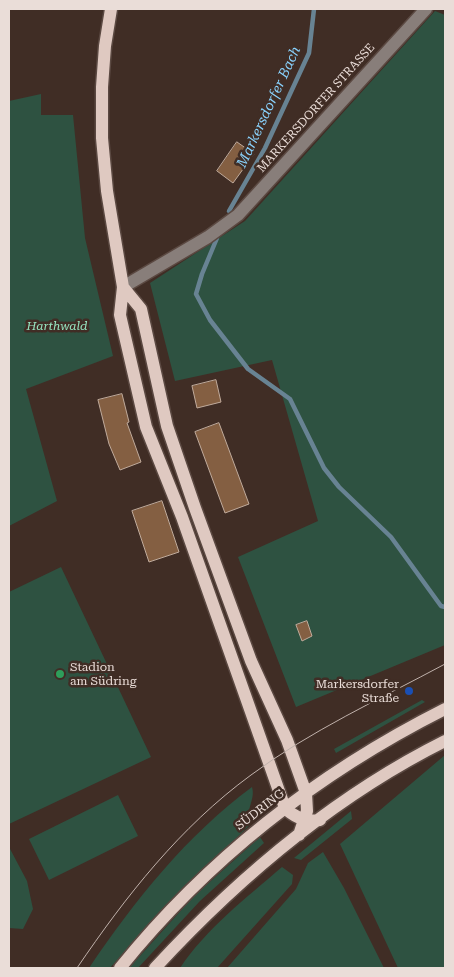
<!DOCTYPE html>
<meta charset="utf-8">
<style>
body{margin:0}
#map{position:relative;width:454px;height:977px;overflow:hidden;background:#402d25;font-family:"Roboto Serif",serif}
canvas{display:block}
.frame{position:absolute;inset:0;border:10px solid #eaddd8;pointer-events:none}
</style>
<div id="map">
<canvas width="454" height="977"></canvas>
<div class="frame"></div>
</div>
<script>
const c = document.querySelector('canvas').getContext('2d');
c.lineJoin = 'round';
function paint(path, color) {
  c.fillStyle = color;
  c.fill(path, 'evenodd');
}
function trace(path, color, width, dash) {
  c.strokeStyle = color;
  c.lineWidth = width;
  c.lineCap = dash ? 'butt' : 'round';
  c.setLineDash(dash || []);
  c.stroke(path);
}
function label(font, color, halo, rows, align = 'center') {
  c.font = font + ' "Roboto Serif",serif';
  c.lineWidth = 5;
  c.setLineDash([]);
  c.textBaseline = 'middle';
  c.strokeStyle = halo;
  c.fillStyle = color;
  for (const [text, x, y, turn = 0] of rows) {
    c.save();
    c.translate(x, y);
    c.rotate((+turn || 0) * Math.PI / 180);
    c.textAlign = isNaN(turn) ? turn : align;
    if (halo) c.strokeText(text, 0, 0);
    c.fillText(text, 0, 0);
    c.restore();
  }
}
const green = new Path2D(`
 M435,11l10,4v630l-149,62 -58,-150 80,-36 -46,-161 -97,21 -25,-98 95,-62z
 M41,94v21h32l12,123 28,118 -87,33 31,112 -48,25v-425z
 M61,567l90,190 -142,67v-232z
 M422,700l3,2 -89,51 -2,-4z
 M445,755v213h-47l-58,-124z
 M252,787c4,13 -8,24 -2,38l-87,83 -53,60h-21c46,-68 97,-132 163,-181z
 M118,795l20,41 -89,44 -20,-41z
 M351,811l1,8 -51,41 -7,-2z
 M260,837l4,6 -64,58 -62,67h-9l65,-72z
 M9,847l18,34 6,28 -10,20 -14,-1z
 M323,852l21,36 40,80h-157l69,-79 12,-26z
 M282,867l11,8 -1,9 -75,84h-37c26,-39 66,-70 102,-101z`);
const stream = new Path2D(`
 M229,211l36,-63 44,-95 5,-44
 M217,238l-15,36 -6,20 14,26 38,49 42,30 34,69 15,19 52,50 50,69 4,1`);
const building = new Path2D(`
 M237,142l17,12 -21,29 -16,-12z
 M216,380l5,22 -24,6 -5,-22z
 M122,394l7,28 -2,1 14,39 -21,8 -11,-26 -11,-44z
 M219,423l30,81 -24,9 -30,-81z
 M162,501l17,51 -30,10 -17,-51z
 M307,621l5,15 -10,5 -6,-16z`);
const minor = new Path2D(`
 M123,287l85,-50 30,-22 188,-206`);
const major = new Path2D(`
 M111,9l-6,37 -3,41v51l5,53 16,96 -3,28 26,112 36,90 103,291c10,10 21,14 35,12
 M123,287l18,22 26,117 28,82 56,153 36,79 19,53 1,18 -8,24
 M120,968c88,-109 200,-196 325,-259
 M155,968c83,-90 180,-172 290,-227`);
const tram = new Path2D(`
 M77,968c49,-72 103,-141 174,-193 59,-44 129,-76 194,-111`);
const markers = [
 [60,674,5,"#2e9e5b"],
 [409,691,5,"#1a4fb4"]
];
const streetNames = [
 ["MARKERSDORFER STRASSE",316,108,-48],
 ["SÜDRING",260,810,-38]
];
const parkNames = [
 ["Harthwald",57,326]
];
const poiNames = [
 ["Stadion",70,667],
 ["am Südring",70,681],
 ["Markersdorfer",399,684,"right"],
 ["Straße",399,698,"right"]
];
const waterNames = [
 ["Markersdorfer Bach",269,107,-65]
];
paint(green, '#2e5241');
trace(stream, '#688393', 4.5);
paint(building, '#845f42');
trace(building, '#c0ab9c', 1);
trace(minor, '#5b4942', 15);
trace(major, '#5b4942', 15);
trace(minor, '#887e7a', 12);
trace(major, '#dfc9c1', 12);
trace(tram, '#c0b2ac', 1);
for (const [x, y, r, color] of markers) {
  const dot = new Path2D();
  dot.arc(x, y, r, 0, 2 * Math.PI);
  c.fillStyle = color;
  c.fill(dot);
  trace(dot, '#402d25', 2);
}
label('12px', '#eaddd8', '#402d25', streetNames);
label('italic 12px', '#96e5c0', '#402d25', parkNames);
label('12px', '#eaddd8', '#402d25', poiNames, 'left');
label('italic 14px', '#89d2fd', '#402d25', waterNames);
</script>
